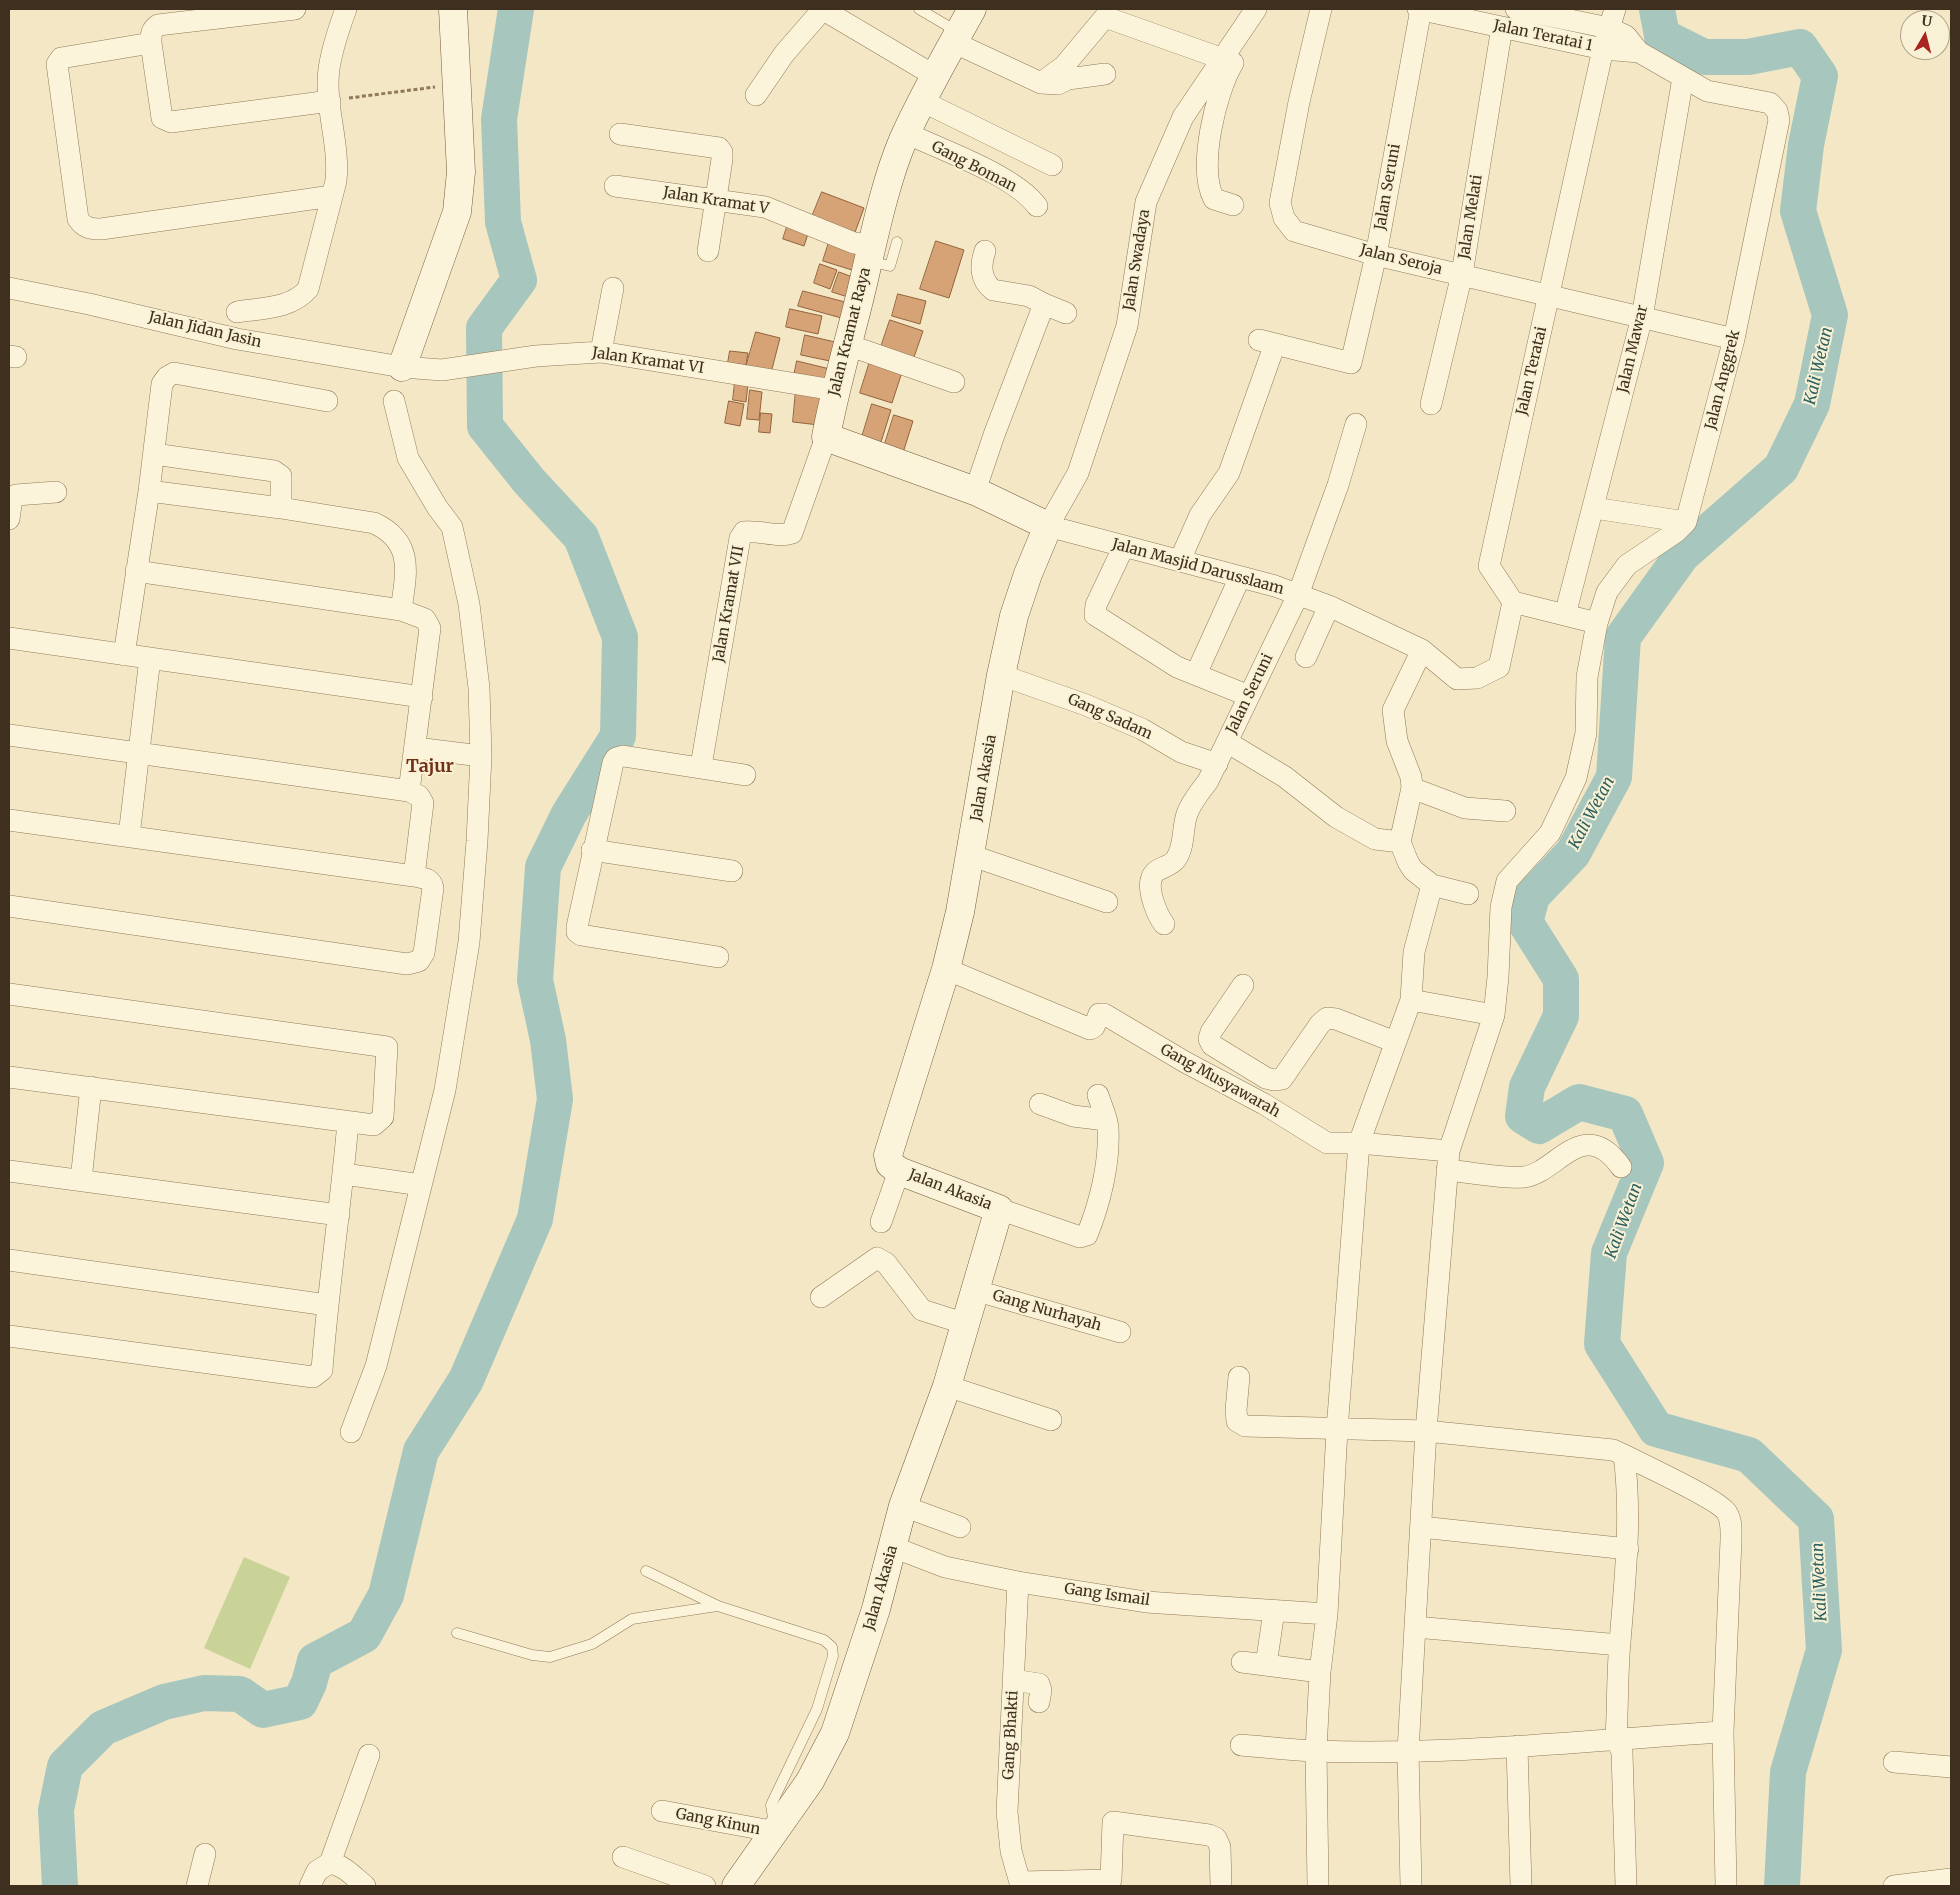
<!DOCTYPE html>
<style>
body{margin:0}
#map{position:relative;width:1960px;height:1895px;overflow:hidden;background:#f3e7c5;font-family:Merriweather,serif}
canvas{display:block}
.frame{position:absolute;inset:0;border:10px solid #3f2f1e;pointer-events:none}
.north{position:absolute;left:1900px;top:10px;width:50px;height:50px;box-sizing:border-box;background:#f9f1d5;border:1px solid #afa38c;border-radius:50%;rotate:8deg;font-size:14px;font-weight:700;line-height:20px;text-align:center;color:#3f2f1e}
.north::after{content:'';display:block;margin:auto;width:18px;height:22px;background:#a72621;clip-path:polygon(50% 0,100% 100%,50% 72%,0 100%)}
</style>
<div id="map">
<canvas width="1960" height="1895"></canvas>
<div class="frame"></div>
<div class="north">U</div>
</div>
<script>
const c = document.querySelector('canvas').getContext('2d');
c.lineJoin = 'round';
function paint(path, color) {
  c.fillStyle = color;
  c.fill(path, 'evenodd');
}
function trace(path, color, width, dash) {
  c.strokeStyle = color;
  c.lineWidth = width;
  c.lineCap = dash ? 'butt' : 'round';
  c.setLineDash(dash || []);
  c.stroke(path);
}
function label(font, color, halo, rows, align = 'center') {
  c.font = font + ' Merriweather,serif';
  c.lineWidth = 4;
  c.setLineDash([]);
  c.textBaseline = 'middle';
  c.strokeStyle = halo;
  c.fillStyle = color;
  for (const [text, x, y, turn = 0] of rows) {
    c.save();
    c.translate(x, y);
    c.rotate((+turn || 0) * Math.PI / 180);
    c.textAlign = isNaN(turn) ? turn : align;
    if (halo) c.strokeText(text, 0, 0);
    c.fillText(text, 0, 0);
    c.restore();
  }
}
const green = new Path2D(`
 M244,1557l46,20 -40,92 -46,-21z`);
const river = new Path2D(`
 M1657,9l5,27 42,21h44l52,-10 20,29 -14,69 -8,66 32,104 -18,89 -31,64 -99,87 -59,82 -9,140 -41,76 -41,43 -7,26 36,57v37l-34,71 -4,29 16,10 40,-24 46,12 21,49 -37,90 -7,91 54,85 93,26 67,64 8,131 -36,122 -6,114
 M60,1886l-4,-76 9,-44 38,-38 61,-26 40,-9 36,1 23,16 37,-8 9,-19 6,-22 49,-26 22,-40 35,-144 45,-71 69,-161 20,-120 -7,-59 -13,-60 8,-113 26,-53 49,-78 2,-99 -39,-100 -52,-56 -44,-55 -1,-98 35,-48 -16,-58 -4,-103 17,-110`);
const building = new Path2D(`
 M822,192l42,16 -10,27 -43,-16z
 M789,221l21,7 -6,18 -21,-7z
 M830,239l30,9 -8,22 -29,-9z
 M936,241l28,9 -15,48 -29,-9z
 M820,264l17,6 -7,19 -16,-6z
 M839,272l19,7 -7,19 -19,-6z
 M803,291l46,12 -4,16 -47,-13z
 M898,294l28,7 -6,23 -28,-8z
 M790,309l32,7 -4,18 -32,-7z
 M890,320l33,11 -11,32 -33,-10z
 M756,332l24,6 -9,35 -25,-6z
 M805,335l30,7 -5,19 -29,-6z
 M730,351l18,2 -2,12 -18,-2z
 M871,358l32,11 -11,34 -32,-10z
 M797,361l33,8 -3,14 -33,-7z
 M735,382l13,2 -2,18 -13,-2z
 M796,389l26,3 -3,33 -26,-3z
 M750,390l12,2 -3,28 -12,-1z
 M729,401l15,3 -4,22 -15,-3z
 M872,404l19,6 -10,32 -19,-5z
 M761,413l11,1 -2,19 -11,-1z
 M894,415l19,6 -11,35 -19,-6z`);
const path = new Path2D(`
 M349,98l86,-11`);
const lane = new Path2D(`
 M919,9l39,23
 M869,261l21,5 7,-24
 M646,1571l72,35 106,34 8,7 1,9 -16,53 -46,96 3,19
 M457,1633l75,22 18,2 42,-13 40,-25 85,-13`);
const street = new Path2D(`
 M295,9l-137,16c-7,5 -7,9 -7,18l11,75 9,4 159,-21
 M822,9l113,67
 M1256,9l-73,108 -37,85 -19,124 -49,147 -30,53 227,60 54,20 93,44 35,29 20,-1 22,-11 14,-65
 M1321,9l-22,93 -19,101 4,15 10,13 82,24 358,84
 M1418,9l185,40 36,3
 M953,42l88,41 17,1 10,-5 37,-5
 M151,43l-90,15 -4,6 21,155c6,9 13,10 23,10l231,-33
 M1233,63c-17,28 -36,106 -19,136l19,6
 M1041,83l23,-17 41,-49 118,42
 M756,95l28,-41 39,-45
 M922,101l130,64
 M906,133c36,17 108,42 131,73
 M620,134l99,14 3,4v7l-14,92
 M615,186l150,21 89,36 17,2
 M9,288l80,16 148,35 165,28 40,3 94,-14 65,-4 233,38
 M1044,304l22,9
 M237,312c25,-4 54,-3 71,-23l28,-108c4,-38 -12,-75 -7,-112 3,-21 10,-41 17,-60
 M1259,340l92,23 25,-108 45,-246
 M848,345l106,37
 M601,352l12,-64
 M9,356l7,1
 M1431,404l31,-130 40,-247
 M154,454l120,17 7,5v32
 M149,491l132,17 93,15c41,19 32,51 27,87
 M975,491l19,-56 50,-131 -15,-8 -36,-6c-13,-10 -13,-25 -8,-39
 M1594,508l92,14
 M9,519l3,-21 4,-3 40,-3
 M1123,548l-27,57 -1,10 82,52 72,29
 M1180,560l20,-45 29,-42 42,-118
 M136,571l265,39 24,9 5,9 -21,163
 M1565,615l77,-298 41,-239
 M1597,623l-84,-21 -24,-36 114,-517 12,-40
 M9,638l413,59
 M1422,650l-29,60 4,31 14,36 1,11 -12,54 8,20 5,8 19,15 36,9
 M124,655l25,-164 13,-107 5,-7 7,-4 153,28
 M1306,657l23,-51
 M1196,674l44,-97
 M1001,675l85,30 56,24 39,23 36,12
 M9,735l400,56 10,5 4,7 -9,73
 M1227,742l58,35 51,40 39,22 25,3
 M416,748l65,8
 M701,766l39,-228 4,-6c16,-2 33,6 48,1l34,-96
 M1412,788l53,20 40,3
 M9,820l405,56c9,2 17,2 19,12l-9,65 -5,8 -12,3 -398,-58
 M129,836l21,-178
 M592,850l140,21
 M970,855l137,47
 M1164,924c-7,-9 -16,-32 -13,-44 3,-14 18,-11 25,-21 9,-13 6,-31 11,-45 4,-12 13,-22 21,-33l90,-186 40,-110 18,-61
 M718,957l-137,-22 -4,-3v-5l36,-164 3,-5 7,-2 122,19
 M946,969l144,60 4,-2 5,-13h5l81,48 79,42 63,39h32l90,8
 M1243,985l-32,47 -2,7 3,6 54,33 8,2 8,-1 38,-55 7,-6 9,1 59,23
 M9,994l378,53 -4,70 -9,8 -365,-48
 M1411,1000l3,-48 18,-67
 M1040,1104l33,12 33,4
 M1447,1170c23,2 55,9 77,7 33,-4 59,-63 97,-10
 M9,1171l330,44
 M344,1174l77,11
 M81,1180l10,-93
 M999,1209l81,28 7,-2c13,-32 23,-72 21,-107 -1,-11 -7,-23 -10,-33
 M881,1222l18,-51
 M9,1260l318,45
 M974,1290l146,42
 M821,1297l56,-39 9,5 36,47 44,14
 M9,1336l304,41 9,-7c6,-83 19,-165 26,-248
 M1239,1377l-3,33 1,11 8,5 181,5 187,19 11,5c8,62 1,124 -4,187 -3,32 -2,64 -4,96l6,14 4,134
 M947,1386l104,34
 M351,1432l25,-66 69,-276 24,-148 8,-101 4,-85 -2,-68 -10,-84 -17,-77 -15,-20 -29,-49 -14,-57
 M1624,1455c17,9 96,45 103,58 5,8 4,18 4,27l-8,192 3,154
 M903,1506l57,21
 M1421,1527l207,22
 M893,1547l52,20 73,15 128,20 181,12
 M1018,1582l-11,230 4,39 10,35
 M1415,1627l205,18
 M1242,1662l78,10 -4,79 2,135
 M1266,1665l8,-54
 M1320,1672l7,-58 10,-184 22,-287 52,-143 83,15
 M1013,1680l26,4 2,6 -2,12
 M1241,1745c25,2 50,5 75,6 136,5 272,-11 407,-19
 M1517,1746l4,140
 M1894,1762l57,5
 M662,1811l104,19 7,4
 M623,1857l82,29
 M330,1863l39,-108
 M330,1863c14,2 24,14 35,23
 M1021,1882l90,-2 2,-58 96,13 7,3 4,9 1,39
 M197,1886l8,-32
 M310,1886l7,-15 13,-8
 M1411,1886l-3,-135 18,-320 23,-280 45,-136 4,-38 3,-70 6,-26 43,-48 26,-55 10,-45 1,-56 10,-54 10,-31 20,-27 49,-33 10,-10 48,-183 45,-219 -2,-9 -7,-8 -63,-12 -68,-39 -13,-16 -17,-8 -93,-19
 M1894,1886l57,-7`);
const secondary = new Path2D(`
 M402,367l55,-155 4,-40 -8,-163
 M736,1886l74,-105 25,-48 41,-124 27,-103 44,-120 52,-177 -100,-38 -9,-7 -2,-9 58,-186 14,-57 41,-237 13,-59 14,-42 20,-48 -73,-35 -149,-54c10,-55 27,-108 39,-162 10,-43 21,-95 38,-135 20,-45 45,-88 69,-131`);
const streetNames = [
 ["Jalan Teratai 1",1543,36,12],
 ["Gang Boman",974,167,27],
 ["Jalan Seruni",1388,187,-80],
 ["Jalan Kramat V",716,201,9],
 ["Jalan Melati",1471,217,-81],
 ["Jalan Swadaya",1137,260,-81],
 ["Jalan Seroja",1401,260,14],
 ["Jalan Jidan Jasin",205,330,13],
 ["Jalan Kramat Raya",850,332,-76],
 ["Jalan Mawar",1633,349,-77],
 ["Jalan Kramat VI",648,361,8],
 ["Jalan Teratai",1532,371,-77],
 ["Jalan Anggrek",1723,380,-76],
 ["Jalan Masjid Darusslaam",1198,567,15],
 ["Jalan Kramat VII",729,604,-80],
 ["Jalan Seruni",1250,694,-64],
 ["Gang Sadam",1110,717,24],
 ["Jalan Akasia",984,778,-80],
 ["Gang Musyawarah",1220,1081,29],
 ["Jalan Akasia",950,1190,21],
 ["Gang Nurhayah",1047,1311,16],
 ["Jalan Akasia",881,1588,-74],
 ["Gang Ismail",1107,1595,8],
 ["Gang Bhakti",1011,1735,-87],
 ["Gang Kinun",718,1822,11]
];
const waterNames = [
 ["Kali Wetan",1819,366,-77],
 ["Kali Wetan",1592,813,-62],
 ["Kali Wetan",1624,1221,-70],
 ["Kali Wetan",1820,1582,-93]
];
const quarterNames = [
 ["Tajur",430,767]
];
paint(green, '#c9d397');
trace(river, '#a7c6be', 36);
paint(building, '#d5a376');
trace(building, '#93623b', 1);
trace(lane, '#917958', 11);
trace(street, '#917958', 22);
trace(secondary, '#735a3b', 29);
trace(path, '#917958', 3, [4, 2.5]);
trace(lane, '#fcf4da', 10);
trace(street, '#fcf4da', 21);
trace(secondary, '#fcf4da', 28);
label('15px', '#3f2f1e', '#f9f1d5', streetNames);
label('italic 16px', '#2b6060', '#f9f1d5', waterNames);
label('bold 18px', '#712f18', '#f9f1d5', quarterNames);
</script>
